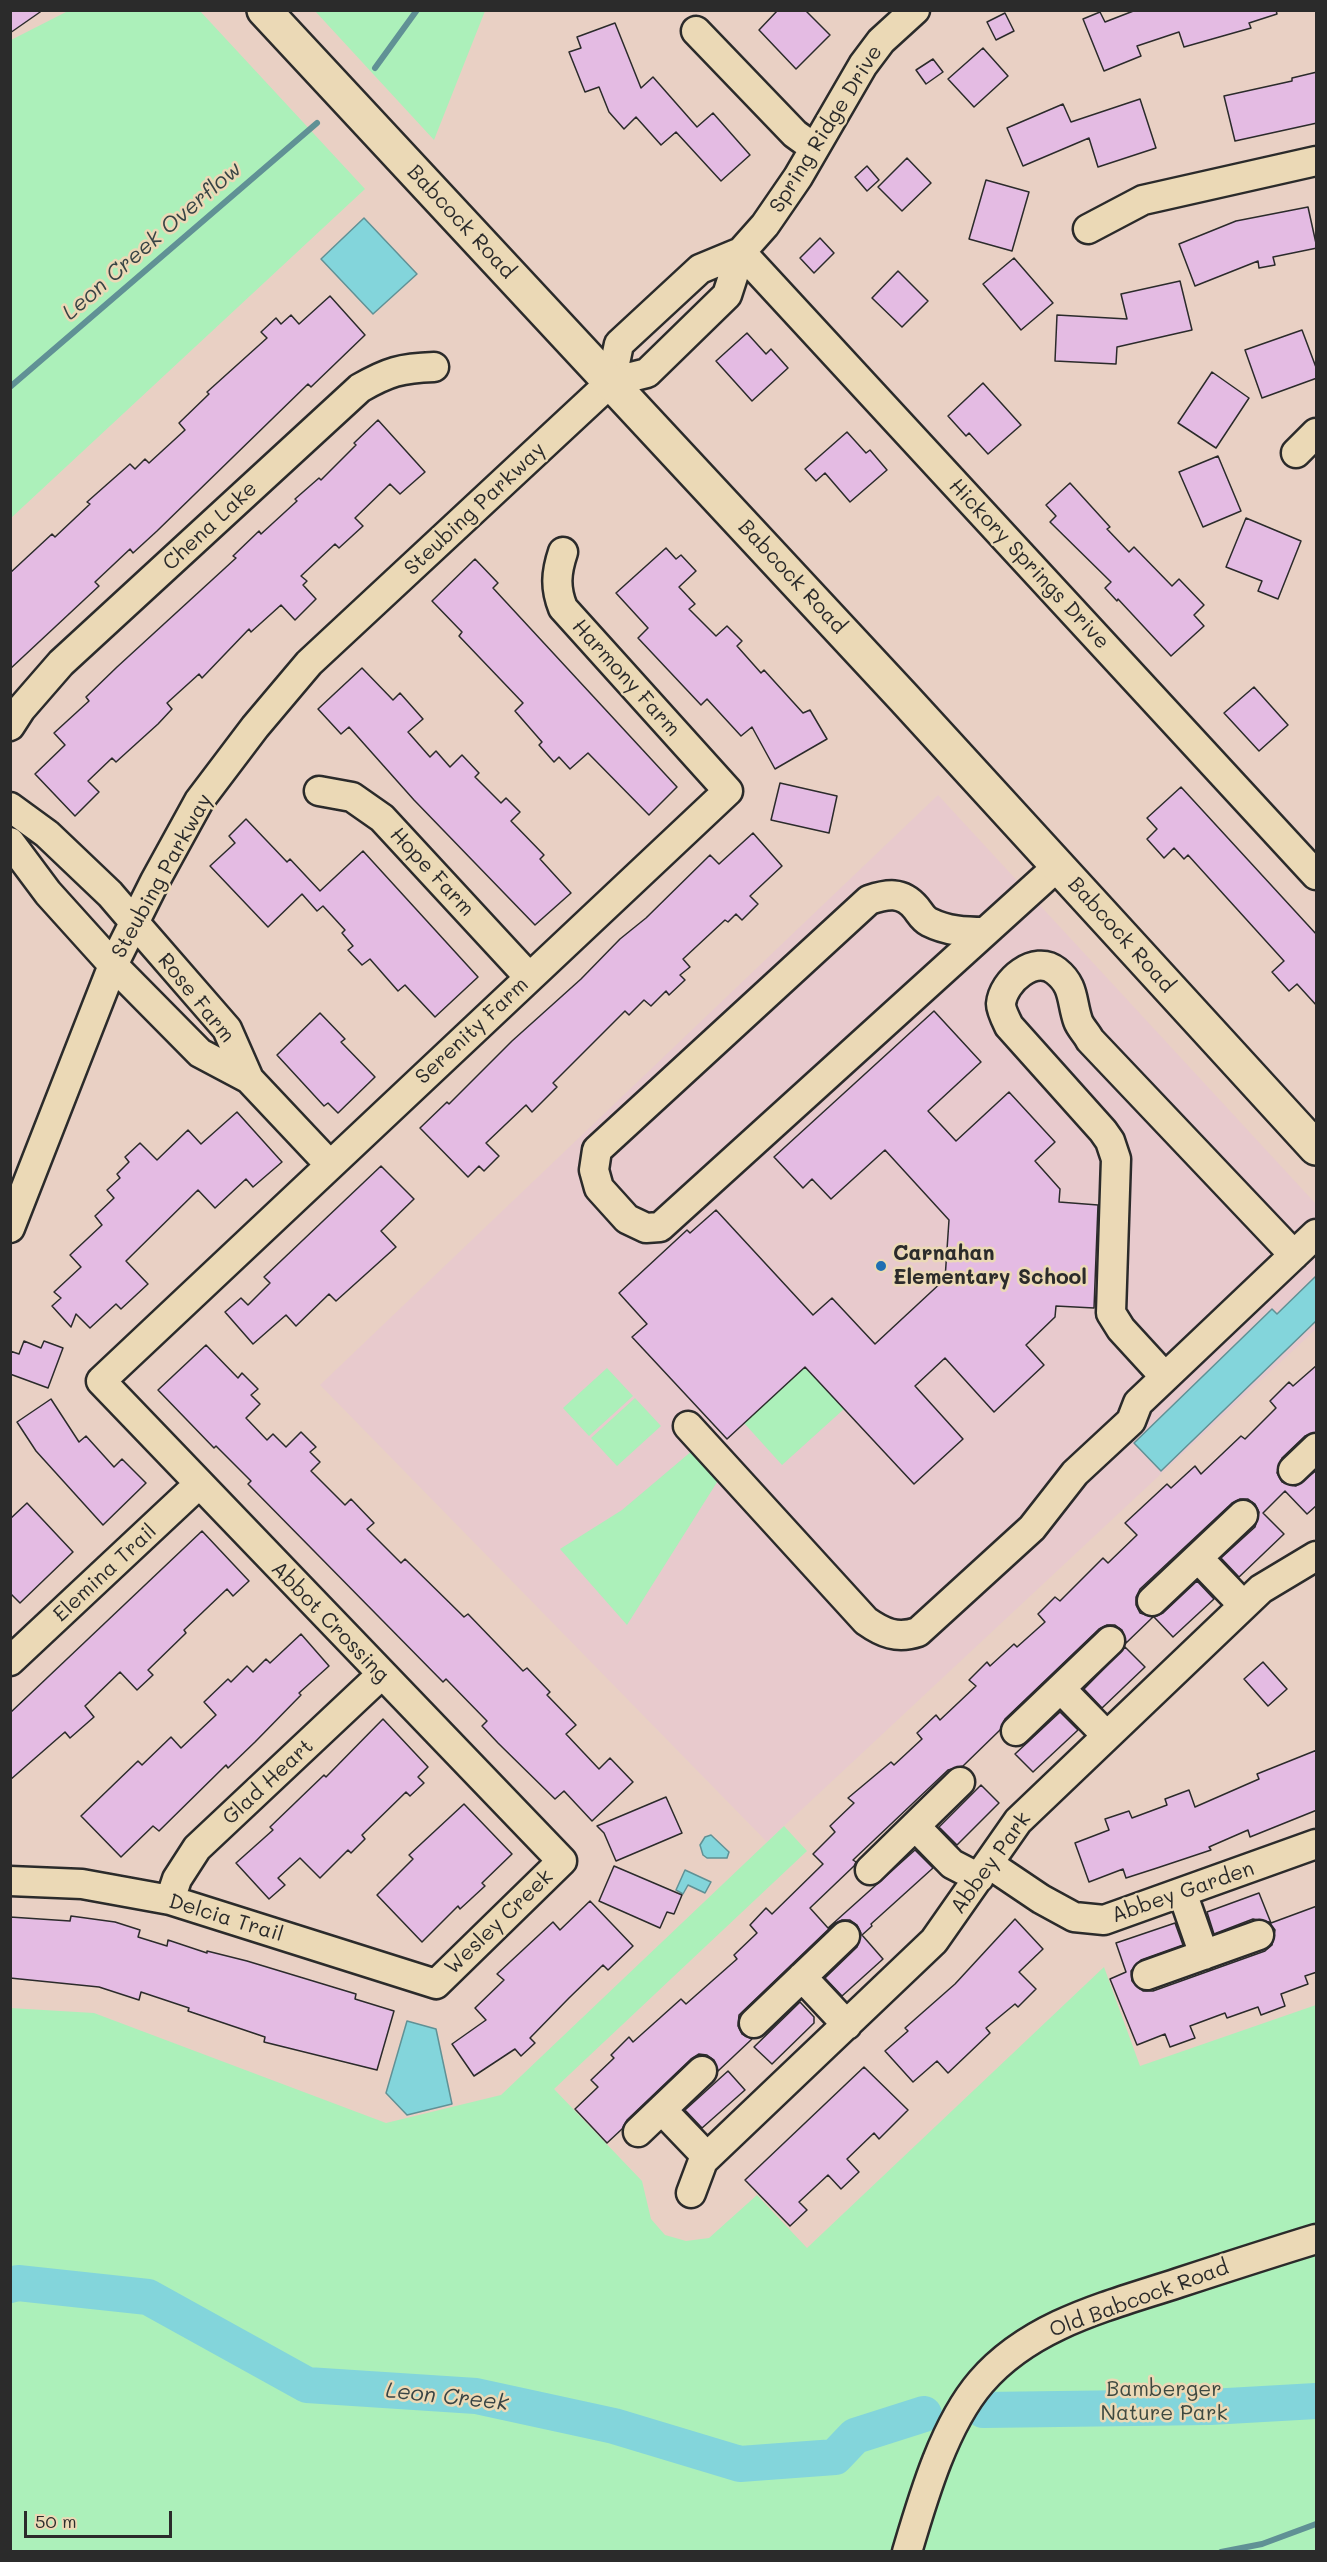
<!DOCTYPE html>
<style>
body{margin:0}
#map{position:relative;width:1327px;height:2562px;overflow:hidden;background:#e9d0c4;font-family:Mali,sans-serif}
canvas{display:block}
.frame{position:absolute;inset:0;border:12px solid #2b2b2b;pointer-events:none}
.scale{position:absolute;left:24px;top:2511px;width:148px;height:27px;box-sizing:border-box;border:3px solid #2b2b2b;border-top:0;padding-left:8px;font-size:18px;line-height:21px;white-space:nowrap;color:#2b2b2b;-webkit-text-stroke:4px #ebd9b6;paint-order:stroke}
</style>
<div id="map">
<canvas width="1327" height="2562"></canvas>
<div class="frame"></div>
<div class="scale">50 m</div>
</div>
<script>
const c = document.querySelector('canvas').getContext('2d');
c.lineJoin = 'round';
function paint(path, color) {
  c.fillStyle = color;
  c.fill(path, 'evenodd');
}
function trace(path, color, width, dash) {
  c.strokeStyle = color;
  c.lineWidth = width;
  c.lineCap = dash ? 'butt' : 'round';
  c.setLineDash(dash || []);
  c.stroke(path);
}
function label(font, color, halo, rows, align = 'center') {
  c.font = font + ' Mali,sans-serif';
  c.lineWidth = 5;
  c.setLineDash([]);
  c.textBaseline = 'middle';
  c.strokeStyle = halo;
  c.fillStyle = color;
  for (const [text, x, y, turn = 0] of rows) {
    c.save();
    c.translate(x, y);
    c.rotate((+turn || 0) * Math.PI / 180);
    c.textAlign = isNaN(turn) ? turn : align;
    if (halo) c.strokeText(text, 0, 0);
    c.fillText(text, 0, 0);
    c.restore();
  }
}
const built = new Path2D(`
 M938,795l378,409v125l-549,513 -447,-457z`);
const green = new Path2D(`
 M68,11h132l165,178 -354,329v-478z
 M315,11h170l-51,129z
 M805,1367l39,42 -62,56 -38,-42z
 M607,1368l26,28 -44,40 -26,-28z
 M635,1398l26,28 -44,40 -26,-28z
 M693,1450l26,29 -92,146 -67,-76 62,-39z
 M784,1826l23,25 -253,238 88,92 9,38 14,16 21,6 23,-3 48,-43 50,53 297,-281 36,99 176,-61v546h-1305l-1,-543 84,5 292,110 115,-28z`);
const water = new Path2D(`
 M364,218l53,56 -44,40 -52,-55z
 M1316,1276v45l-155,150 -27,-28 138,-134 5,5z
 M711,1835l18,17 -2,6h-20l-4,-3 -3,-10 5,-8z
 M685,1870l26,12 -6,11 -17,-8 -5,9 -7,-4z
 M407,2021l29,8 16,75 -45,11 -21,-22z`);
const stream = new Path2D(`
 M375,68l42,-58
 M10,387l307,-264
 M1221,2552l41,-8 54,-20`);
const river = new Path2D(`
 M10,2285l8,-2 130,14 159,88 169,11 138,30 126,38 95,-7 20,-21 69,-22
 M983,2410l227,-3 106,-6`);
const building = new Path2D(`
 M10,10h33l-33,23z
 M778,10h27l25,25 -34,34 -37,-39z
 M1136,10h140l1,4 -28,9 2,5 -67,19 -5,-15 -42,14 4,10 -37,15 -21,-52 17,-7 5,10z
 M1005,13l9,18 -18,9 -9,-18z
 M615,23l26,65 12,-11 44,50 16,-14 37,42 -29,26 -45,-49 -15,13 -25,-28 -12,12 -15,-17 -10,-25 -14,5 -16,-40 12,-4 -4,-11z
 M983,48l25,28 -34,31 -26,-28z
 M933,59l10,13 -17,12 -10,-14z
 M1317,72v51l-82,18 -11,-45 68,-15v-3z
 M1140,99l16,49 -58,19 -9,-29 -66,28 -16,-38 56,-24 8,18z
 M907,158l24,25 -29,28 -24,-24z
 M867,166l12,14 -12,11 -12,-14z
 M986,180l43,12 -17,59 -43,-12z
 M1308,207l9,41 -44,9 2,8 -16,3 -1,-7 -63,25 -16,-42 57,-23z
 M820,238l14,15 -20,20 -14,-15z
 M1014,258l39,45 -32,27 -38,-46z
 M898,271l30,30 -26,26 -30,-29z
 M1180,281l12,49 -75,17 -1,17 -61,-3 2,-46 70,4 -6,-25z
 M330,296l35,39 -54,52 -3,-3 -151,147 -24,22 -3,-4 -35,33 4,4 -89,83v-96l42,-39 3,3 35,-33 -3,-2 43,-38 5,5 10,-10 4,4 36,-33 -6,-7 30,-29 -2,-2 60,-54 -6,-6 15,-14 5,6 10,-9 8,9z
 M1302,330l15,40v8l-55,20 -17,-48z
 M747,333l19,21 5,-5 17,19 -36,33 -36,-40z
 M1212,372l37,26 -33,50 -38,-25z
 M983,383l38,42 -33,29 -19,-21 -3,3 -18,-20z
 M378,420l47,52 -25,22 -10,-10 -35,34 8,8 -24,22 -4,-4 -34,32 6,5 -4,4 13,14 -21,21 -14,-15 -30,27 -2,-3 -47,49 -3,-4 -32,29 5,6 -14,15 -42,38 -4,-4 -24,23 11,11 -24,24 -40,-42 30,-29 -11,-12 35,-32 -3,-4 31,-30 119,-109 -3,-2 26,-25 2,3 36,-33 -2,-2 24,-21 2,2 35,-35 -2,-2z
 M847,432l19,21 4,-3 17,20 -37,32 -25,-29 -9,8 -11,-12z
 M1218,456l23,55 -38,16 -24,-55z
 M1070,483l40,44 -3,2 22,23 5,-5 38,39 7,-7 25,26 -10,10 10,11 -33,30 -53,-57 -1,2 -12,-13 6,-6 -61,-60 6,-6 -10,-11z
 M1246,518l55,23 -23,58 -20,-8 4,-10 -36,-14z
 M666,548l10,11 5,-4 15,16 -17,16 16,17 -6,5 27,27 11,-10 15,15 -5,5 24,27 3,-3 39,43 7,-3 17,29 -52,30 -23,-42 -11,9 -34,-37 -6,6 -63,-67 10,-10 -32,-35z
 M475,559l23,24 -5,5 184,199 -28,28 -61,-62 -18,16 -11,-12 -5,5 -15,-17 3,-3 -27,-31 8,-8 -64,-67 3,-4 -30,-31z
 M362,668l31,32 7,-7 23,26 -15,13 22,25 6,-6 14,16 12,-12 17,18 -4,4 26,26 5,-5 14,14 -9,9 33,34 -4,4 31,34 -36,32 -121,-125 -65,-73 -8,7 -23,-25z
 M1254,687l34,38 -29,26 -35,-38z
 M780,783l57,13 -8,37 -58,-13z
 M1181,787l136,148v71l-20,-22 -8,7 -17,-19 12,-11 -96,-106 -4,4 -10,-11 -10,10 -17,-19 10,-10 -10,-11z
 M246,819l41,43 3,-3 30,32 43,-40 115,126 -43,40 -30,-32 -7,6 -28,-32 -8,6 -14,-15 5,-4 -11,-13 3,-3 -22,-24 -6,5 -15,-17 -34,33 -58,-61 25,-23 -6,-7z
 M753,833l29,33 -32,30 8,8 -16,16 -6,-6 -8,8 -3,-2 -42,39 7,8 -10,8 5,5 -16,15 -3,-4 -15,15 -7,-6 -15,15 -4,-4 -72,72 4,4 -25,25 -6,-7 -40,38 13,13 -15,15 -5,-5 -11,11 -48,-49 27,-26 2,2 63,-63 69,-62 39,-40 26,-21 64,-63 9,9z
 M934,1011l47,51 -53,49 28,30 53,-49 46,50 -20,19 25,28 -1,13 39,3 -4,103 -38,-2 -1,11 -29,28 18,20 -50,47 -49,-54 -30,28 48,53 -49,45 -109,-117 -78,72 -95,-102 15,-13 -28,-31 68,-63 3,3 26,-23 97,105 19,-17 43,46 70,-65 4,-59 -64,-70 -54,49 -19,-20 -9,9 -29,-31z
 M320,1013l25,26 -4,3 34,35 -37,36 -10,-10 -4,3 -47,-51z
 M237,1112l45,50 -29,25 -7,-8 -31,29 -17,-18 -72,71 22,23 -27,25 -5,-5 -26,24 -14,-14 -5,13 -19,-21 9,-8 -7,-6 27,-25 -11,-12 32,-30 -7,-9 19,-18 -7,-8 13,-12 -3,-4 12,-12 -4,-5 15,-14 17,17 31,-30 13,14z
 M381,1166l33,33 -33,32 15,16 -60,54 -7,-7 -33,32 -10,-11 -33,29 -28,-32 16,-14 7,7 22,-22 -6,-6z
 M24,1341l17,7 3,-7 19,7 -15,40 -38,-14v-23l9,3z
 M206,1345l32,33 4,-5 16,16 -7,6 9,9 -14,14 21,22 6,-6 13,13 15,-15 15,15 -6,5 10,10 -9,9 34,34 6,-6 23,24 -7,6 34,34 4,-4 59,58 4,-3 55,57 4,-3 23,24 -3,3 29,30 -10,9 33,35 11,-11 23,24 -41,39 -28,-30 -9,8 -57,-56 -16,-17 5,-5 -41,-42 -3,3 -195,-198 3,-3 -35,-35 -2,2 -56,-58z
 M1317,1365v67l-12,4 -23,22 -5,15 5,9 14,4 21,-16v35l-10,9 -22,-23 -22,22 21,21 -45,43 -18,-19 34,-31 4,-15 -4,-8 -7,-5h-8l-8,4 -92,86 -4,8v8l4,8 13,4 -27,26 -4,-13 -7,-5h-8l-8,4 -94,90 -5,11 -37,36 -15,4 -95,90 3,2 -2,4 -44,42 18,20 87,-78 18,18 -62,56 1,2 -10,9 21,24 -41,37 -17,-18 32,-31 4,-14 -4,-8 -7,-5h-8l-8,4 -95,91 -1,11 4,8 10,5 -34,32 -4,-11 -7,-5 -8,-1 -8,5 -64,61 -5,9 -15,14 -32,-34 23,-22 -7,-7 23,-22 -3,-3 18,-18 4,5 48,-43 5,5 51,-45 -3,-4 23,-22 -7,-8 16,-17 6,6 51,-50 -10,-10 22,-22 -5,-6 24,-23 -6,-5 43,-36 3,3 28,-26 -5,-6 19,-18 4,5 36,-34 -7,-6 18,-18 3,4 24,-22 3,3 28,-25 -7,-8 17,-17 5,4 43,-43 5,5 29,-28 -12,-12 42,-39 4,4 24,-22 6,8 40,-38 4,3 31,-31 -6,-7 19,-19 4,4z
 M51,1399l28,43 7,-6 28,31 8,-8 24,24 -43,42 -67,-74 -19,-29z
 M27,1503l46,49 -53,51 -10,-10v-74z
 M202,1531l47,50 -16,15 -6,-7 -43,41 2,3 -38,37 5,5 -16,15 -17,-18 -35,34 9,11 -24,21 -5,-6 -55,48v-67z
 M1197,1581l17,18 -41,38 -19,-20 9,-4z
 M301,1634l28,32 -30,27 2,2 -46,47 -27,26 -2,-3 -67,66 -6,-5 -32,31 -40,-41 57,-55 4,4 29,-28 10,11 35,-33 -12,-13 24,-23 3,3 16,-16 6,6 13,-13 4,4z
 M1125,1647l20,20 -43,41 -18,-19z
 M1263,1662l24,27 -19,17 -24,-27z
 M1060,1712l18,18 -45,42 -18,-18z
 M383,1719l45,48 -10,10 6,6 -14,13 -4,-4 -44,43 3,4 -14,14 -3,-3 -28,28 -20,-20 -22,20 7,7 -16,14 -33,-36 37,-33 -3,-3 54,-52 2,2z
 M1317,1750v60l-67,27 -2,-7 -39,17 2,3 -54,18 -31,10 -3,-9 -34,13 -14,-39 34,-13 -4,-11 24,-8 3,7 35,-13 -2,-6 24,-9 6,17 64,-28 -2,-5z
 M981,1785l18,18 -42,42 -18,-18z
 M666,1797l16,36 -66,28 -12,-28 -7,-7z
 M464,1804l48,50 -30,29 3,3 -25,23 -2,-3 -36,36 -45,-47 36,-36 -4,-4z
 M614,1866l68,29 -8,19 -7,-2 -7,16 -61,-27z
 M1259,1893l12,30 46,-17v66l-12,4 3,8 -27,10 4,12 -24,9 -3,-8 -31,11 -2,-5 -35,13 5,12 -25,9 -5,-13 -28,11 -27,-66 16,-7 -10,-29 59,-20 8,22 -42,15 -10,11 1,10 11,10h10l112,-40 7,-6 3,-15 -6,-8 -16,-3 -39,15 -7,-22z
 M590,1901l43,45 -25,24 -5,-5 -34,33 -39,40 5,5 -14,13 -6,-7 -41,27 -22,-32 34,-24 -11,-12 29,-28 -7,-6 56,-52 7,8z
 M71,1916l44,6 25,8 -2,7 29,9 1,-6 39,13v-2l40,10 109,33 -1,5 39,12 -17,59 -113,-28 1,-5 -77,-26 1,-3 -48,-16 -2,8 -40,-13 -89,-9v-61l60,4z
 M1015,1919l28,30 -24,23 17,17 -18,18 -3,-3 -29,24 4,5 -42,40 -11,-12 -24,21 -28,-31 23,-20 -3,-3 50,-44z
 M800,2002l14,15v6l-42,41 -18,-17z
 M864,2067l44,43 -29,29 -5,-6 -27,26 12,13 -18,17 -13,-14 -29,27 8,8 -17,16 -45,-46z
 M728,2071l17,19 -43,38 -17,-18z`);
const minor = new Path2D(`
 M696,31l99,103 18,13
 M1088,229l55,-29 173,-39
 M741,252l575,623
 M611,382l8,-38 81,-75 41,-17
 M1296,453l20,-20
 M10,726l11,-17 40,-46 299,-275c28,-16 41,-20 74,-21
 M319,791l33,6 30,21 147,159
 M10,807l37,27 63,60 24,28 93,107 22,50
 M10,842l38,51 65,72 87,88 49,26 81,86
 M984,932c-19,0 -37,-1 -55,-10 -6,-3 -9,-9 -13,-14 -14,-17 -29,-14 -47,-8l-272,250 -3,20 5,18 28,31 19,9 14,-1 398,-361
 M10,1228l103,-263 42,-84 44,-80 56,-74 54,-64 302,-281 36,-9 80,-78 14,-43 24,-27 33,-48 65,-112 18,-24 34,-31
 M1165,1377l-44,-48 -10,-16 5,-154 -6,-18 -7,-10 -94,-105c-3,-6 -8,-16 -8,-22 2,-23 34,-50 55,-33 19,15 15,30 22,50 2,6 9,13 12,19l204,215
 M688,1426l178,195c17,12 31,18 52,11l114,-104 43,-55 56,-52 7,-18 178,-169
 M1293,1470l23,-22
 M1198,1558l45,47
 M1152,1601l91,-86
 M10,1661l189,-177
 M1061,1689l46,47
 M1016,1731l94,-90
 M915,1826l37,38 27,14
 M989,1864l52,35 33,18 30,3 212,-76
 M870,1870l90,-88
 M10,1881l72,3 88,16 266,84 126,-123 -461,-480 627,-590 -165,-183c-8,-20 -7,-35 0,-56
 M1182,1892l22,63
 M170,1900l7,-21 20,-31 184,-173
 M1147,1975l112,-40
 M802,1977l45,48
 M754,2023l91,-87
 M662,2110l45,47
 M638,2132l64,-61
 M691,2193l12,-32 231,-220 84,-120 243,-232 55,-33
 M907,2552c16,-54 37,-127 74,-170 50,-58 127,-76 197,-99 46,-15 92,-30 138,-44`);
const major = new Path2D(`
 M264,10l640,688 412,450`);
const markers = [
 [881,1266,6,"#1f6fb2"]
];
const streetNames = [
 ["Spring Ridge Drive",826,129,-58],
 ["Babcock Road",461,222,47],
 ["Steubing Parkway",475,509,-43],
 ["Chena Lake",210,526,-43],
 ["Hickory Springs Drive",1029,564,47],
 ["Babcock Road",792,577,47],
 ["Harmony Farm",626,678,48],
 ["Hope Farm",432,872,47],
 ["Steubing Parkway",162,876,-61],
 ["Babcock Road",1121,935,48],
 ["Rose Farm",196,998,51],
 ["Serenity Farm",472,1031,-43],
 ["Elemina Trail",105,1573,-43],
 ["Abbot Crossing",330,1622,46],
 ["Glad Heart",268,1782,-43],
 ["Abbey Park",991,1863,-54],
 ["Abbey Garden",1183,1892,-19],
 ["Delcia Trail",226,1918,17],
 ["Wesley Creek",499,1922,-44],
 ["Old Babcock Road",1139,2299,-20]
];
const poiNames = [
 ["Carnahan",893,1254],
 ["Elementary School",893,1278]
];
const parkNames = [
 ["Bamberger",1164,2390],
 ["Nature Park",1164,2414]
];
const waterNames = [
 ["Leon Creek Overflow",152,241,-41],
 ["Leon Creek",447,2397,6]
];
paint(built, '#e8cacd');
paint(green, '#acf0ba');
paint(water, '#83d5db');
trace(water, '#609195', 1.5);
trace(stream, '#609195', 6);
trace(river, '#83d5db', 36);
paint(building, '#e4bbe3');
trace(building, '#2b2b2b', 1.5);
trace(minor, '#2b2b2b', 33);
trace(major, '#2b2b2b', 38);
trace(minor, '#ebd9b6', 28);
trace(major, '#ebd9b6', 33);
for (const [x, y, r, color] of markers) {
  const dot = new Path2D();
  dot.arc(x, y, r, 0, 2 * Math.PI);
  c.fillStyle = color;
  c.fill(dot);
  trace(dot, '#ebd9b6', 2);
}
label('21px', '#2b2b2b', '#ebd9b6', streetNames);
label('bold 21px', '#2b2b2b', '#ebd9b6', poiNames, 'left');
label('21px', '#3e4940', '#ebd9b6', parkNames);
label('italic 22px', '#384445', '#ebd9b6', waterNames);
</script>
